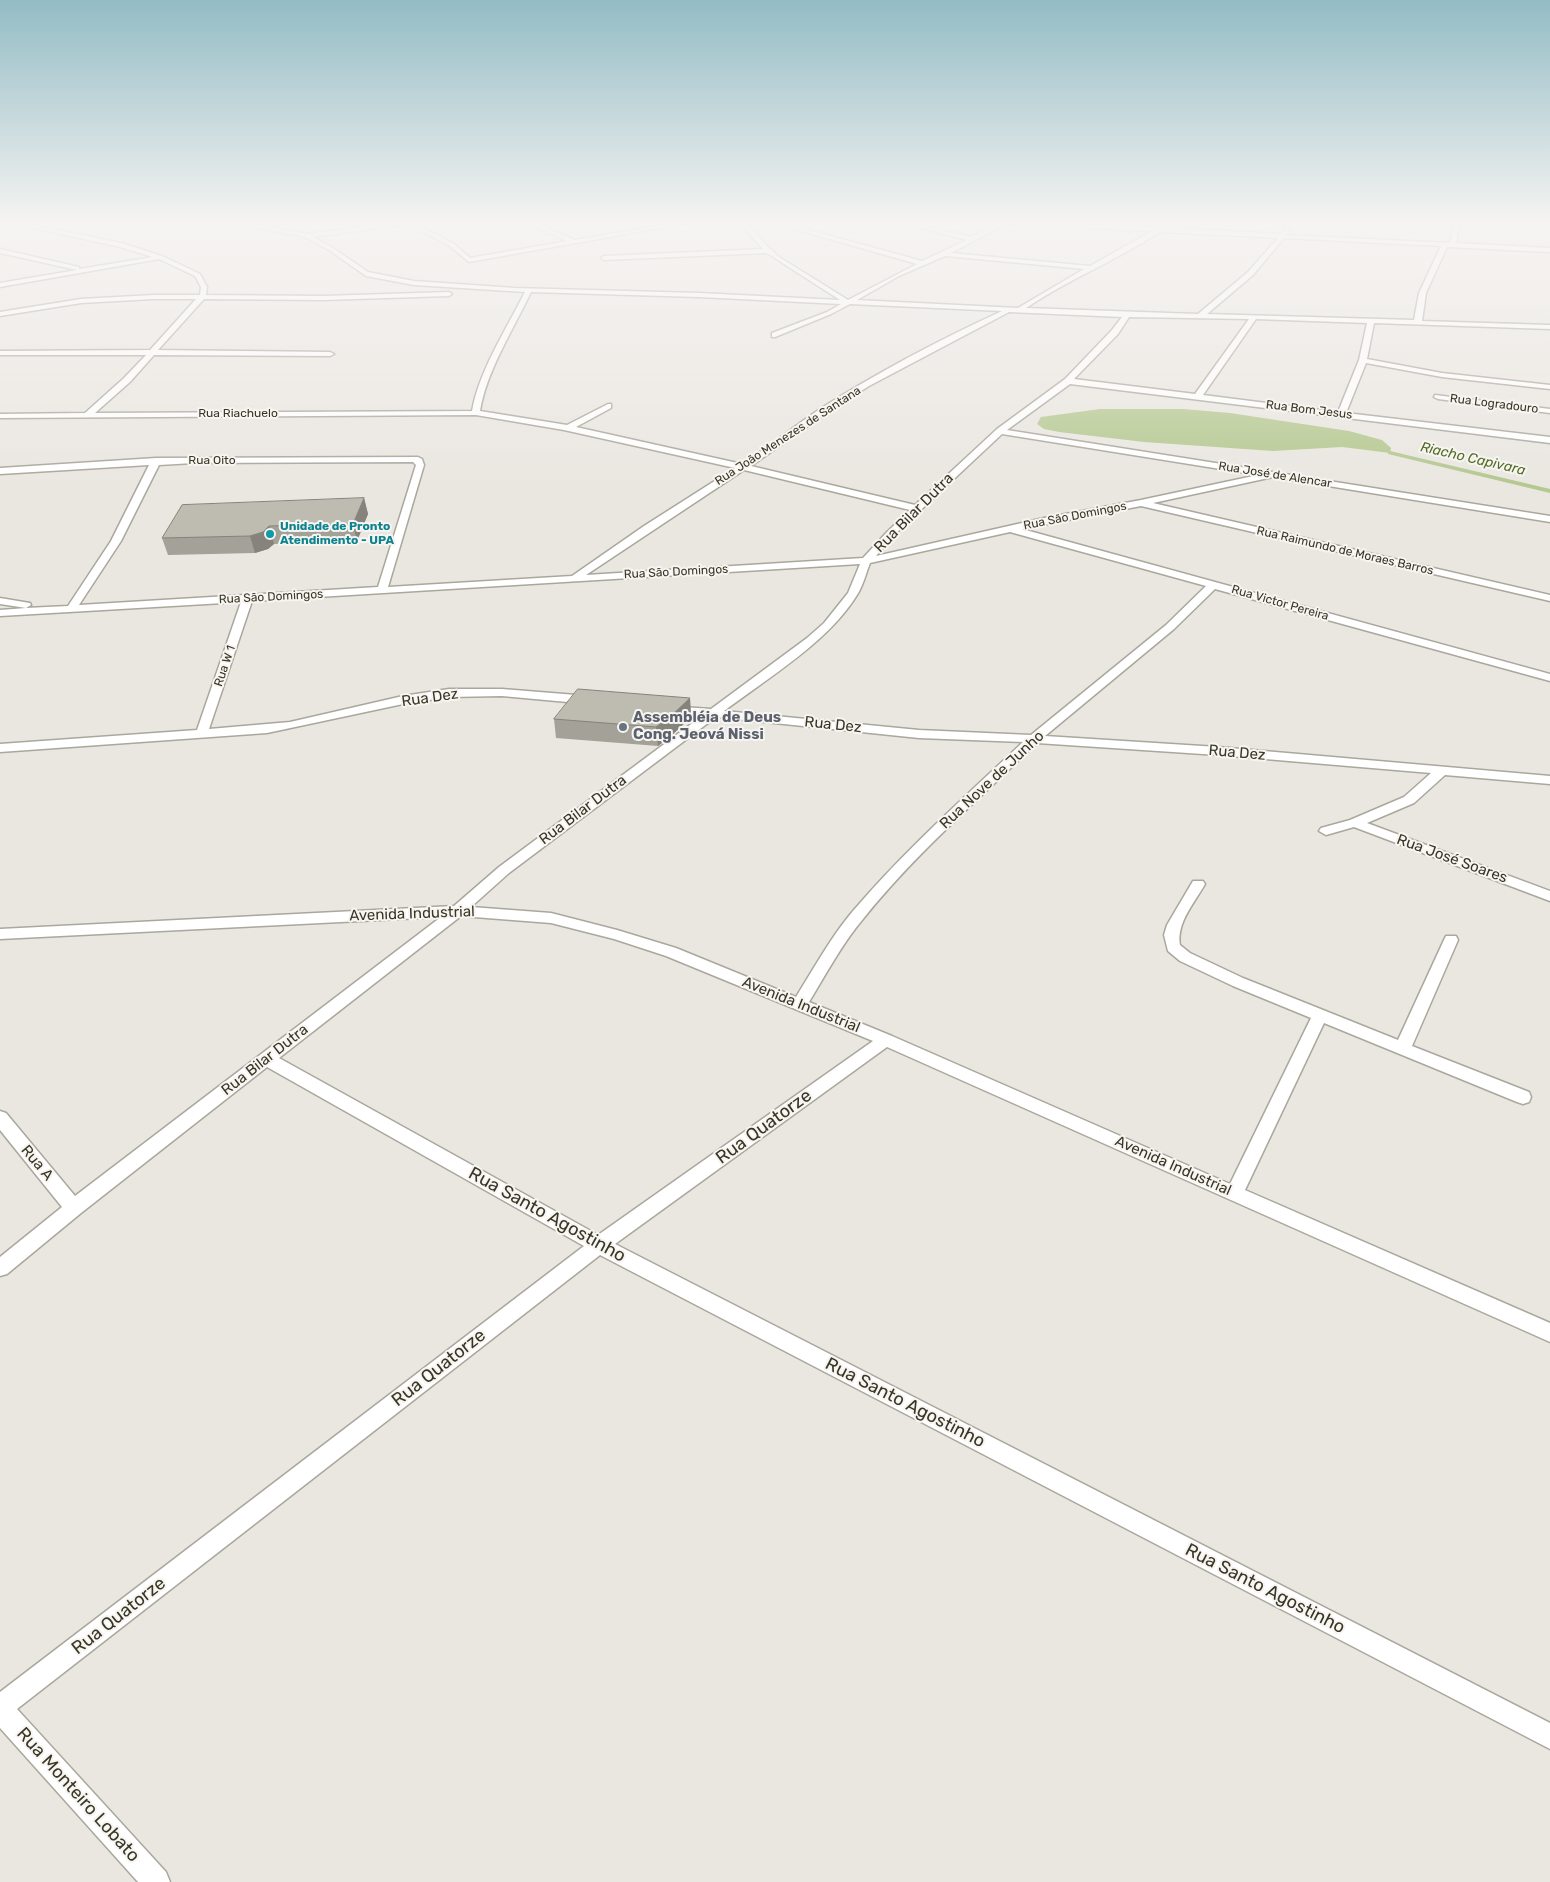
<!DOCTYPE html>
<meta charset="utf-8">
<style>
body{margin:0}
canvas{display:block;background:#eae7e1}
</style>
<canvas width="1550" height="1882"></canvas>
<script>
const c = document.querySelector('canvas').getContext('2d');
c.lineJoin = 'round';
function paint(path, color) {
  c.fillStyle = color;
  c.fill(path, 'evenodd');
}
function trace(path, color, width, dash) {
  c.strokeStyle = color;
  c.lineWidth = width;
  c.lineCap = dash ? 'butt' : 'round';
  c.setLineDash(dash || []);
  c.stroke(path);
}
function label(font, color, halo, rows, align = 'center') {
  c.font = font + ' Rubik,sans-serif';
  c.lineWidth = 4;
  c.setLineDash([]);
  c.textBaseline = 'middle';
  c.strokeStyle = halo;
  c.fillStyle = color;
  for (const [text, x, y, turn = 0] of rows) {
    c.save();
    c.translate(x, y);
    c.rotate((+turn || 0) * Math.PI / 180);
    c.textAlign = isNaN(turn) ? turn : align;
    if (halo) c.strokeText(text, 0, 0);
    c.fillText(text, 0, 0);
    c.restore();
  }
}
const water = new Path2D(`
 M1100,409h83l47,4 119,18 33,9 9,8 -1,5 -48,-6 -69,4 -129,-9 -85,-10 -15,-3 -7,-5 4,-7z`);
const stream = new Path2D(`
 M1390,451l160,38v4l-162,-39v-2z`);
const minor = new Path2D(`
 M7,222h12l102,21 41,13 38,18 7,13 -1,8 117,1 126,-4 3,2 -3,2 -126,4 -119,-1 -46,51 172,2 4,2 -4,2 -176,-1 -24,27 -35,31 377,-2c7,-40 35,-83 53,-119l-111,-7 -48,-9 -37,-26 -24,-13 -76,-15h13l65,12 90,-12h16l41,22 16,14 97,-17 -42,-19h8l42,18 105,-18h14l-225,40 -19,-16 -42,-22 -95,13 20,11 35,24 46,9 101,7 184,5 141,7 -73,-47 -163,7 -3,-2 3,-2 159,-7 -24,-27h7l21,24 12,11 69,43 69,-36 -147,-42h10l142,39 45,-21 -69,-18h11l62,15 29,-15 160,5 121,7 7,-12h6l-8,13 164,8 4,-21h6l-4,21 94,5v4l-103,-5 -21,46 -4,28 128,4v4l-176,-6 -7,36 75,14 108,12v4l-108,-12 -76,-14 -20,50 204,24v6l-480,-59 -63,46 543,86v6l-277,-45 -120,26 397,92v6l-409,-95 -119,23 528,145v7l-335,-92 -41,40 -129,107 173,11 332,29v8l-105,-9 -31,28 -47,20 183,68v10l-196,-74 -28,8 -7,-4 2,-3 29,-8 54,-23 27,-24 -213,-18 -181,-12c-59,57 -123,112 -174,176 -21,25 -37,55 -54,83l83,34 338,148 81,-166 -78,-32 -53,-25 -12,-10 -4,-16 3,-10 26,-44h10l2,3c-10,18 -29,39 -25,61l10,8 53,25 155,62 46,-100 2,-4h10l2,4 -46,106 117,46 2,5 -2,5 -6,2 -6,-2 -193,-79 -79,167 305,133v19l-663,-295 -272,197 935,479v26l-950,-494 -583,454 149,163 4,10h-32l-138,-154v-36l584,-446 -317,-179 -186,146 -74,61 -7,2v-19l62,-50 -62,-77v-19l6,2 69,83 366,-279 -441,22v-10l454,-23 45,-39 203,-151 -34,-4 -2,-3 2,-3 43,3 96,-71 17,-15 24,-30 12,-29 -608,37 -43,128 81,-7 113,-26 46,-7h53l87,7 6,4 -6,4 -87,-8 -53,1 -46,7 -136,29 -267,19v-8l197,-14 44,-128 -241,14v-6l26,-2 -26,-4v-6l30,5 1,2 -5,3 42,-2 43,-65 38,-76 -149,9v-6l156,-10 262,-1 4,2 2,6 -36,122 184,-11 72,-50 91,-58 -171,-38 -88,-15 -476,3v-4l85,-1 39,-35 22,-23h-146v-4l150,-1 46,-51h-43l-72,4 -81,13v-4l81,-13 72,-4h47l1,-8 -6,-11 -36,-17 -159,28v-4l77,-13 -77,-17v-4l79,18v2l74,-12 -33,-10zM1006,224l146,7 -62,35 -139,-13zM1160,232l118,6 -30,34 -50,42 -172,-6c43,-29 91,-48 134,-76zM1284,238l157,8 -22,47 -5,27 -207,-6 46,-39zM945,256l139,13 -66,39 -161,-8 42,-24zM531,292l168,5 142,7 -14,8 -55,21v4h3l56,-23 19,-10 152,7c-63,29 -124,61 -182,98 -27,18 -51,38 -78,55l-166,-37 35,-19v-4h-3l-41,21 -87,-14c6,-39 34,-83 51,-119zM1009,312l113,5 -10,13 -47,49 -68,50 -82,76 -164,-39 74,-52 44,-28zM1129,317l120,2 -54,75 -121,-15 44,-45zM1256,319l111,4 -8,37 -21,52 -135,-17zM1002,434l256,41 -117,25 -97,18 -168,38 17,-20zM413,462l3,3 -38,122 -299,18 42,-64 38,-76 35,-2zM744,470l166,40 -23,22 -24,26 -277,17zM1010,532l196,54 -40,39 -135,110 -112,-5 -195,-19c44,-33 105,-70 133,-116 6,-9 9,-22 13,-32zM716,717l203,21 104,4c-58,55 -118,108 -170,169 -22,26 -39,57 -57,86l-120,-49 -59,-18 -66,-17 -80,-6 38,-34zM461,916l90,7 63,16 52,17 207,85 -275,194 -319,-177z
 M1435,395l115,14v4l-112,-14 -4,-2z`);
const wall = new Path2D(`
 M364,498l4,16 -11,27 -83,3 -6,5 -13,4 -87,2 -6,-17z
 M690,698l1,19 -20,19 -13,10 -102,-8 -2,-19z`);
const shadedWall = new Path2D(`
 M364,498l4,16 -11,27 -4,-17z
 M269,526l5,18 -6,5 -13,4 -5,-17z
 M690,698l1,19 -20,19 -13,10 -2,-19z`);
const building = new Path2D(`
 M364,498l-11,26 -84,2 -6,6 -13,4 -88,2 20,-33z
 M578,689l112,9 -20,19 -14,10 -102,-8z`);
const markers = [
 [270,534,5,"#0f9aa8"],
 [623,727,5,"#6b7280"]
];
const farStreetnames = [
 ["Rua Logradouro",1494,404,7],
 ["Rua Bom Jesus",1309,410,7],
 ["Rua Riachuelo",238,414],
 ["Rua João Menezes de Santana",788,436,-33],
 ["Rua Oito",212,461],
 ["Rua José de Alencar",1275,475,9],
 ["Rua São Domingos",1075,516,-11],
 ["Rua Raimundo de Moraes Barros",1345,551,13],
 ["Rua São Domingos",676,572,-3],
 ["Rua São Domingos",271,597,-3],
 ["Rua Victor Pereira",1280,603,16],
 ["Rua W 1",225,666,-71]
];
const farCulturenames = [
 ["Unidade de Pronto",280,527],
 ["Atendimento - UPA",280,541]
];
const farWaternames = [
 ["Riacho Capivara",1473,459,13]
];
const streetNames = [
 ["Rua Bilar Dutra",914,513,-45],
 ["Rua Dez",430,698,-8],
 ["Rua Dez",833,725,6],
 ["Rua Dez",1237,753,5],
 ["Rua Nove de Junho",992,780,-43],
 ["Rua Bilar Dutra",583,810,-37],
 ["Rua José Soares",1452,859,20],
 ["Avenida Industrial",412,914,-2],
 ["Avenida Industrial",801,1005,22],
 ["Rua Bilar Dutra",265,1060,-38],
 ["Rua A",37,1163,50],
 ["Avenida Industrial",1173,1166,24]
];
const worshipNames = [
 ["Assembléia de Deus",633,718],
 ["Cong. Jeová Nissi",633,735]
];
const nearStreetnames = [
 ["Rua Quatorze",764,1127,-36],
 ["Rua Santo Agostinho",547,1215,29],
 ["Rua Quatorze",439,1368,-38],
 ["Rua Santo Agostinho",905,1403,27],
 ["Rua Santo Agostinho",1265,1589,27],
 ["Rua Quatorze",119,1616,-38],
 ["Rua Monteiro Lobato",78,1795,48]
];
paint(water, '#b5c890');
paint(stream, '#b5c890');
trace(minor, '#aaa79d', 3);
paint(minor, '#fff');
paint(wall, '#a3a198');
paint(shadedWall, '#85837c');
paint(building, '#bebbb1');
trace(building, '#85837c', 1);
const sky = c.createLinearGradient(0, 0, 0, 486);
sky.addColorStop(0, '#93bcc5');
sky.addColorStop(0.46, '#f6f4f2');
sky.addColorStop(1, '#f6f4f200');
c.fillStyle = sky;
c.fillRect(0, 0, 1550, 486);
for (const [x, y, r, color] of markers) {
  const dot = new Path2D();
  dot.arc(x, y, r, 0, 2 * Math.PI);
  c.fillStyle = color;
  c.fill(dot);
  trace(dot, '#f7f5f1', 2);
}
label('12px', '#383624', '#f7f5f1', farStreetnames);
label('bold 12px', '#0d838f', '#f7f5f1', farCulturenames, 'left');
label('italic 14px', '#536c26', '#f7f5f1', farWaternames);
label('15px', '#383624', '#f7f5f1', streetNames);
label('bold 15px', '#5b616d', '#f7f5f1', worshipNames, 'left');
label('18px', '#383624', '#f7f5f1', nearStreetnames);
</script>
